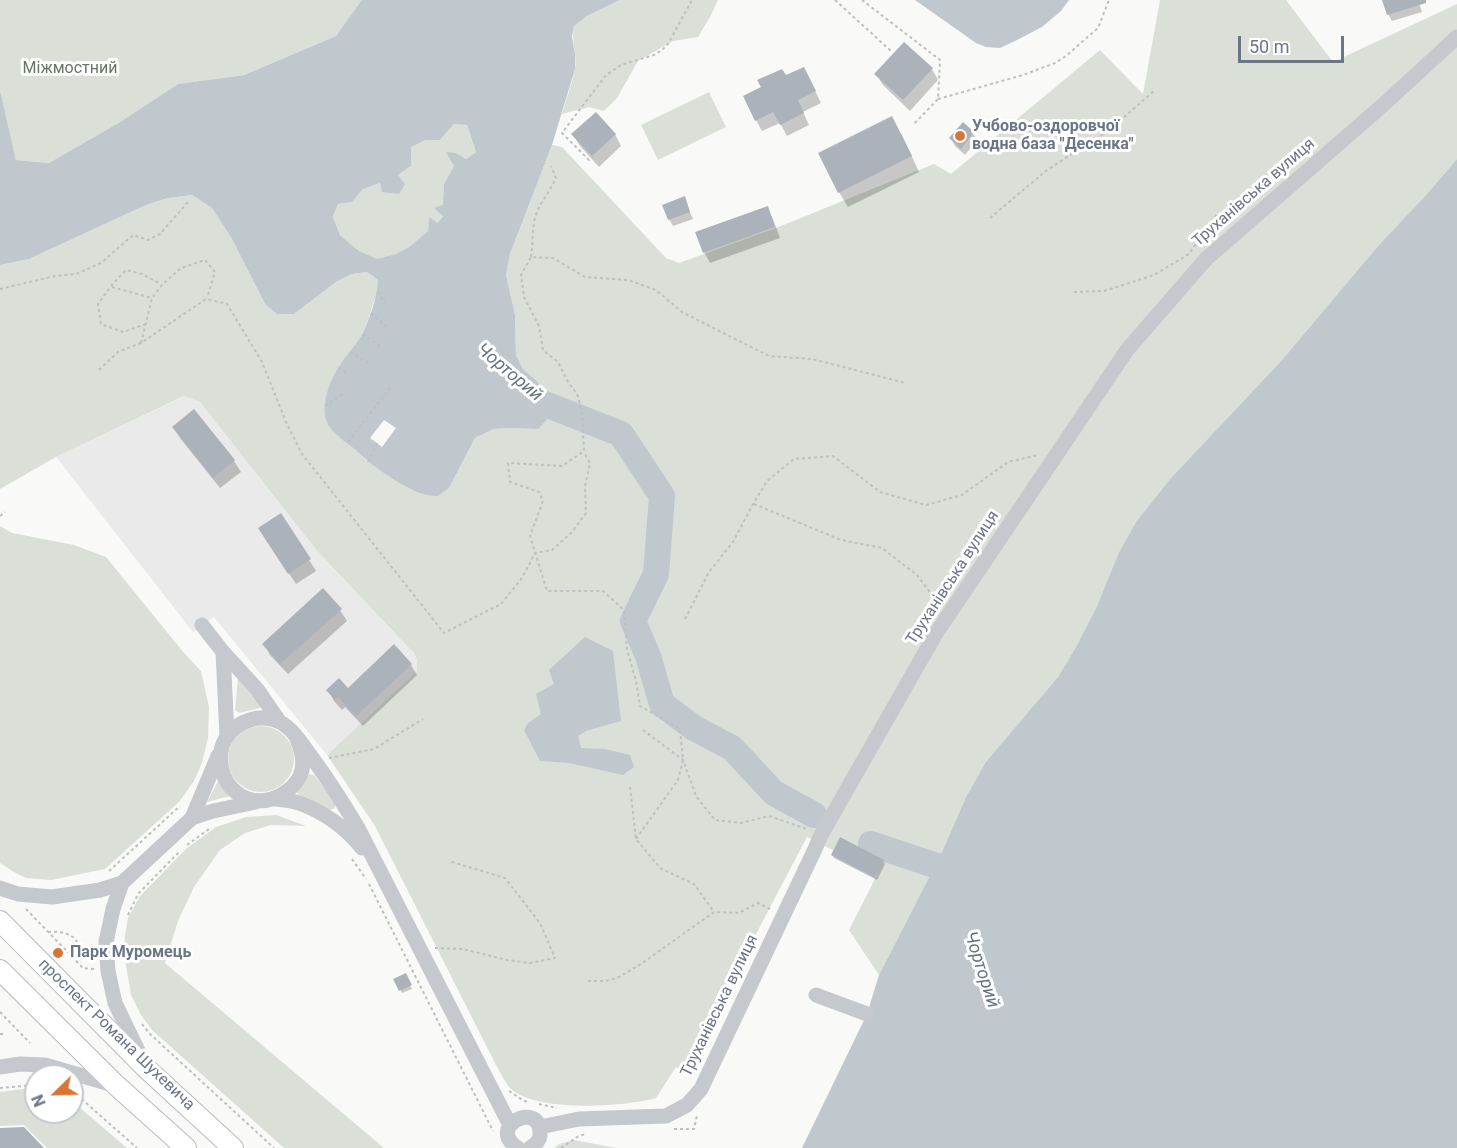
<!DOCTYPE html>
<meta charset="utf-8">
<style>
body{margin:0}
#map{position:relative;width:1457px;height:1148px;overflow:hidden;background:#f9f9f7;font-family:Roboto,sans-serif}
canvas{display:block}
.north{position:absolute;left:24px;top:1064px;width:60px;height:60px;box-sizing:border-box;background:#fff;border:2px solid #c3c8cf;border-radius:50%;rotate:247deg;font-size:16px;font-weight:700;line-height:24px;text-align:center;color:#6a7586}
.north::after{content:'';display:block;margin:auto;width:21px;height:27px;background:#d87638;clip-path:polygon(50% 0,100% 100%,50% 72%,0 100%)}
.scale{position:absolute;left:1238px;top:36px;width:106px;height:27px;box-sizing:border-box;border:3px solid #6a7586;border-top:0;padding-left:8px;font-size:18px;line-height:21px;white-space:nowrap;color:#6a7586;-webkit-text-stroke:4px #fff;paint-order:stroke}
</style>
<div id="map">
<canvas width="1457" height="1148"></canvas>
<div class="north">N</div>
<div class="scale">50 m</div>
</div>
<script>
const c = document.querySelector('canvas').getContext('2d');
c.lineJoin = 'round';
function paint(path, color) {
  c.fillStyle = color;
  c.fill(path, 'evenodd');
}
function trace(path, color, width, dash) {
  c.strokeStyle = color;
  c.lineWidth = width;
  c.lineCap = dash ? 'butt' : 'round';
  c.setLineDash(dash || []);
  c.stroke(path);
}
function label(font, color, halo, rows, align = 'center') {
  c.font = font + ' Roboto,sans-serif';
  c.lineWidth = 6;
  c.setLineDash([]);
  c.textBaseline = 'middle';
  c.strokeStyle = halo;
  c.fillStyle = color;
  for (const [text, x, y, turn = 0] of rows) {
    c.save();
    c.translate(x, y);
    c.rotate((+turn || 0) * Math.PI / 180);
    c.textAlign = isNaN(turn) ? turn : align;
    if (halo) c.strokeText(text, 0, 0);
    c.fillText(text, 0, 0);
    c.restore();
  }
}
const built = new Path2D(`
 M185,396l15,6 118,150 96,101 3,7v11l-90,84 -113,-138 -21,15 -137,-175z`);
const green = new Path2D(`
 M0,0h362l1,1 -27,35 -92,39 -66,9 -58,38 -71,41 -33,-3 -16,-70z
 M620,0h98l-8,17 -12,20 -25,4 -35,20 -21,37 -13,13 -15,-4 -27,7c4,-15 10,-30 13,-45 2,-15 -4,-28 -1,-43l13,-10z
 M1160,0h126l47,62 124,-58v155l-31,36 -48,51 -96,114 -112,119 -34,43 -17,30 -22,54 -21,41 -18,30 -71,85 -21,35 -25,57 -62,121 -30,-45 29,-57 -71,-36 -123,234 -8,-4 -20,31c-32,9 -123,15 -147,-11 -5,-6 -8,-14 -12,-20l-122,-241 -48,-71 90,-84v-11l-3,-7 -96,-101 -118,-150 -16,-6 -128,61 -56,32v-224l29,-6 117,-54 22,-7 24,-3 20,13 20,31 33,65 29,10 42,-32 16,-8 15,-2 11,8v12l-4,9 -6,20 -10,21 -22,93 12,7 20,20 81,26 26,-50 19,-9 21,-1 36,-31 -14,-16 -14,-12 -7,-14 -1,-40 -9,-40 4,-21 42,-109 10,2 104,111 13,5 97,-35 158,-64 17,10 149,-124 43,44z
 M709,92l17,35 -68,33 -17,-35z
 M454,124l13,1 9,27 -10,7 -10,-6 -2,13 -10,18 -1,31 -6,8 -8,-5 -1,13 -19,16 -13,7 -19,6 -18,-9 -19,-16 -7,-18 5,-13 14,-2 11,-13 17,-6 2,9 16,-17 13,-9v-19l15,-7h14z
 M0,526l12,7 62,12 32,12 78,96 17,18 8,36 -1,31 -6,25 -8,18 -15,21 -74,67 -54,11 -25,-2 -12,-6 -14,-9z
 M238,677l22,26v5l-21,5 -4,-3z
 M228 759a33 33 0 1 1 66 0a33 33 0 1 1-66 0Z
 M309,774l5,1 21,27v6l-5,2 -30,-13 -3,-5z
 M218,781l12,15 -23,6z
 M276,815l30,11 -35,-1 -26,8 -25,17 -26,37 -16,34 -13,42 219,185h-100l-132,-118 -11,-15 -10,-20 -7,-41 1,-19 3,-17 12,-22 47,-48 29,-21 30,-10z
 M30,1088l6,1v23h36v-11l55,47h-80l-23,-23 -24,1v-34z
 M574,1140l42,8h-62l5,-4z`);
const water = new Path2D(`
 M362,0h258l-33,16 -13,10 -2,11 3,17v15l-23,76 -42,109 -4,21 9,40 1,40 7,14 14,12 14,16 1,17 -14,15 -23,-1 -21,1 -19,9 -26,50 -11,8c-6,0 -12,-1 -18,-3 -17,-6 -48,-27 -61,-40 -10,-10 -27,-18 -32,-31 -7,-17 3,-42 13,-57 6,-10 15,-18 21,-29 8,-14 17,-41 17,-56l-11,-8 -15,2 -16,8 -42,32h-17l-12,-10 -33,-65 -20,-31 -20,-13 -24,3 -22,7 -117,54 -29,6v-175l16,70 33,3 71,-41 58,-38 66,-9 92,-39zM454,124l13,1 9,27 -10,7 -10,-6 -10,-1 8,14 -10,18 -1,21 -9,3 9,8 -6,7 -8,-6 -1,14 -19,16 -13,7 -19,5 -18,-8 -19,-16 -7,-18 5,-13 14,-2 11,-13 17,-6 2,9 17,2 6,-10 -7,-9 13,-9v-19l15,-7h14z
 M915,0h154l-8,11 -19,16 -25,13 -17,8 -14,-1 -10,-4z
 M1457,159v989h-655l65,-134 12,-39 62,-121 25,-57 20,-35 72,-85 18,-30 21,-41 22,-54 17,-30 34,-43 112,-119 96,-114 48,-51z
 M585,637l28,14 8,70 -35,10 -8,5 3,12 24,1 25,6 4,12 -11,8 -54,-12 -29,-2 -16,-31 4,-7 13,-9 -5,-20 18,-10 -5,-14z`);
const pier = new Path2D(`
 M384,420l12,8 -14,19 -12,-9z`);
const shadow = new Path2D(`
 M1384,0h34l4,12 -30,9 -4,-7z
 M932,69l6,11 -28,31 -27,-26 -7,-11z
 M785,77l25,3 11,23 -18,9 6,13 -22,11 -7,-13 -18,8 -6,-11z
 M963,124l10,9 4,7 -12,15 -10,-9 -4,-8z
 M901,133l18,39 -71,35 -9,-15z
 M615,134l6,12 -22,21 -19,-21 -7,-11z
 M684,198l9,21 -20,7 -4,-7z
 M767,208l6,11 7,19 -70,25 -6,-11z
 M174,427l60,34 7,11 -21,16 -40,-50z
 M281,515l35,56 -20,13 -30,-45z
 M340,610l7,11 -59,53 -18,-19 -6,-11z
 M411,665l6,10 -54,51 -18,-19 -3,3 -8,-9 -6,-11h20z
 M832,855l51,6 2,3 -8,16 -43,-22z
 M405,975l7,14 -10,4 -7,-13z`);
const river = new Path2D(`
 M524,389l11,11 86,34 41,62 -6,78 -23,47 15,35 14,48 32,24 38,20 42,45 40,22
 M871,844l78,26 6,18`);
const building = new Path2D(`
 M1382,0h44v3l-39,12z
 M904,42l29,26 -30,32 -29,-26z
 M804,67l12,24 -18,9 6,13 -24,12 -7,-13 -18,9 -12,-25 18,-9 -4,-7 25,-11 4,6z
 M596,112l20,22 -24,22 -21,-22z
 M892,116l20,40 -74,37 -20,-40z
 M963,122l11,10 -13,17 -12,-11z
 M685,196l5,16 -22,8 -6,-15z
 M768,206l7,21 -72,26 -8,-21z
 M194,409l41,51 -22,18 -41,-51z
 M281,513l30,46 -23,15 -30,-46z
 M323,588l19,21 -62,55 -18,-20z
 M394,644l18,20 -56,52 -18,-19 -3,3 -9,-10 13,-12 9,10z
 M840,837l44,23 -9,18 -44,-23z
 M406,973l6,12 -13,6 -6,-12z
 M24,1127l20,21h-44v-20z`);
const path = new Path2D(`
 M835,0l56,51
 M862,0l78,60 -2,39 -25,26
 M938,99l85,-24 32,-12 11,-7 32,-28 11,-28
 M594,156l-5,4 -27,-27 44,-58 15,-10 33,-10 9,-6 5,-5 24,-44
 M990,218l57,-48 61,-39 46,-40
 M531,257c2,-12 1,-28 4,-39 4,-15 15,-26 21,-40l-5,-12
 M112,287l40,11
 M0,289l55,-13 21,-2 25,-11 32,-28 15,5 12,-6 28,-32
 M378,292l7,11
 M1074,292l30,-1 50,-16 35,-21 28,-40
 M371,313l18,16
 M146,324l-23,8 -22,-8 -3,-20 13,-18 15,-16 16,4 19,10
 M363,334l18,13
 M141,343l11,-45 10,-13 19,-17 24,-8 10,12 -8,26
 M350,352l19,11
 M339,367l8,6
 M99,370l19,-18 23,-9 65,-44 21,5 35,58 24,60 16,32 142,179 57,-29 21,-26 13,-25 17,-3 20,-18 14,-19 -1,-27 5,-23 -6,-11
 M325,406l19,-13
 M348,442l42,-54
 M368,462l9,-19
 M754,504l87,36 41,8 35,27 22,29
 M0,516l5,-4
 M685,619l24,-47 24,-30 20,-38 14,-23 27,-22 39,-3 47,36 46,13 36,-10 46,-33 30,-7
 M643,730l40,30 13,36 19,24 26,3 28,-7 38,13
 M329,758l45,-9 49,-30
 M630,787l6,52 24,29 34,16 20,28
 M636,839l42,-59 5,-20 -3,-31 -40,-23 -4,-25 -9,-32 -3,-39 -21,-19h-56l-17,-55 13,-35 -4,-9 -29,-10 -2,-19 54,3 22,-15 -2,-40 -5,-17 -9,-12 -10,-20 -15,-12 -4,-24 -15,-29 -3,-22 10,-18 22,1 32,19 43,3 28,10 26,22 87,44 43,3 94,24
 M187,845l22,-16
 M352,859l14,20
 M109,871l71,-65
 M369,884l124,247
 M26,909l57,59 11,1
 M128,915l10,-21 42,-43
 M48,932c14,-1 27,1 32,16 2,4 1,11 1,15
 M435,948l28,1 44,11 23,3 25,-5 -15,-35 -35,-45 -56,-17
 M588,981h18l13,-4 22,-13 73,-52 25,1 19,-10 12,6
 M0,1012l30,31
 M142,1024l8,10 124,114
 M0,1034h5
 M0,1088l36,-3
 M509,1091l15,10 6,1
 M72,1092l5,3 60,53
 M539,1104l18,4
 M674,1129h20l3,-14
 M561,1148l16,-11 8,-3`);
const minor = new Path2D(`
 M202,625l21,27 34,37 22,32
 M223,652l4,84
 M296,736c5,13 10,26 4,40 -6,12 -19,21 -32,24 -49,9 -70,-66 -15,-81 7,-2 19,-1 27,3 13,7 22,22 30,33 18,24 33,48 48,73l152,297
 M276,799c7,1 16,1 23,4 25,9 46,24 63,45
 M192,818l21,-7 43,-9
 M122,883l-9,26 -7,33 2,29 7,32 28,58
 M0,888l18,6 34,3 48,-7 22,-7 70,-65 26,-62
 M816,995l51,19
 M0,1067l20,-3 25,1 72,21
 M540,1127l39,-8 87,-3 21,-11 14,-16 114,-240 6,-14 114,-200 192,-285 79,-91 177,-154 74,-68
 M518,1148c-33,-21 21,-48 22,-16 1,8 -4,12 -10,16`);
const major = new Path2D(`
 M0,921l147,148 86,79
 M0,970l117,116 69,62`);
const markers = [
 [960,136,6,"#d87638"],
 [58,953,6,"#d87638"]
];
const parkNames = [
 ["Міжмостний",70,69]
];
const poiNames = [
 ["Учбово-оздоровчої",972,127],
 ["водна база \"Десенка\"",972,145],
 ["Парк Муромець",70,953]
];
const streetNames = [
 ["Труханівська вулиця",1254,193,-41],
 ["Труханівська вулиця",953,578,-57],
 ["Труханівська вулиця",720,1006,-64],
 ["проспект Романа Шухевича",116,1035,44]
];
const waterNames = [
 ["Чорторий",509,373,40],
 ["Чорторий",981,970,72]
];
paint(built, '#eaeaea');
paint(green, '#dae0d8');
paint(water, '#c0c7cd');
paint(pier, '#f9f9f7');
paint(shadow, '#0003');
trace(river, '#c0c7cd', 26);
paint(building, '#acb2b9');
trace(major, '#b8bbc0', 22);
trace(path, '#bdbfc2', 2, [3, 3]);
trace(minor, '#c5c8cc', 15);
trace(major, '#fff', 20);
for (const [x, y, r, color] of markers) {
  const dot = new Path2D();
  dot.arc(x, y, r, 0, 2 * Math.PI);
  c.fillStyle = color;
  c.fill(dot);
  trace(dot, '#fff', 2);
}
label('16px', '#667865', '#fff', parkNames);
label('bold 16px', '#6a7586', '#fff', poiNames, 'left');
label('16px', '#6a7586', '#fff', streetNames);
label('italic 18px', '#667681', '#fff', waterNames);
</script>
